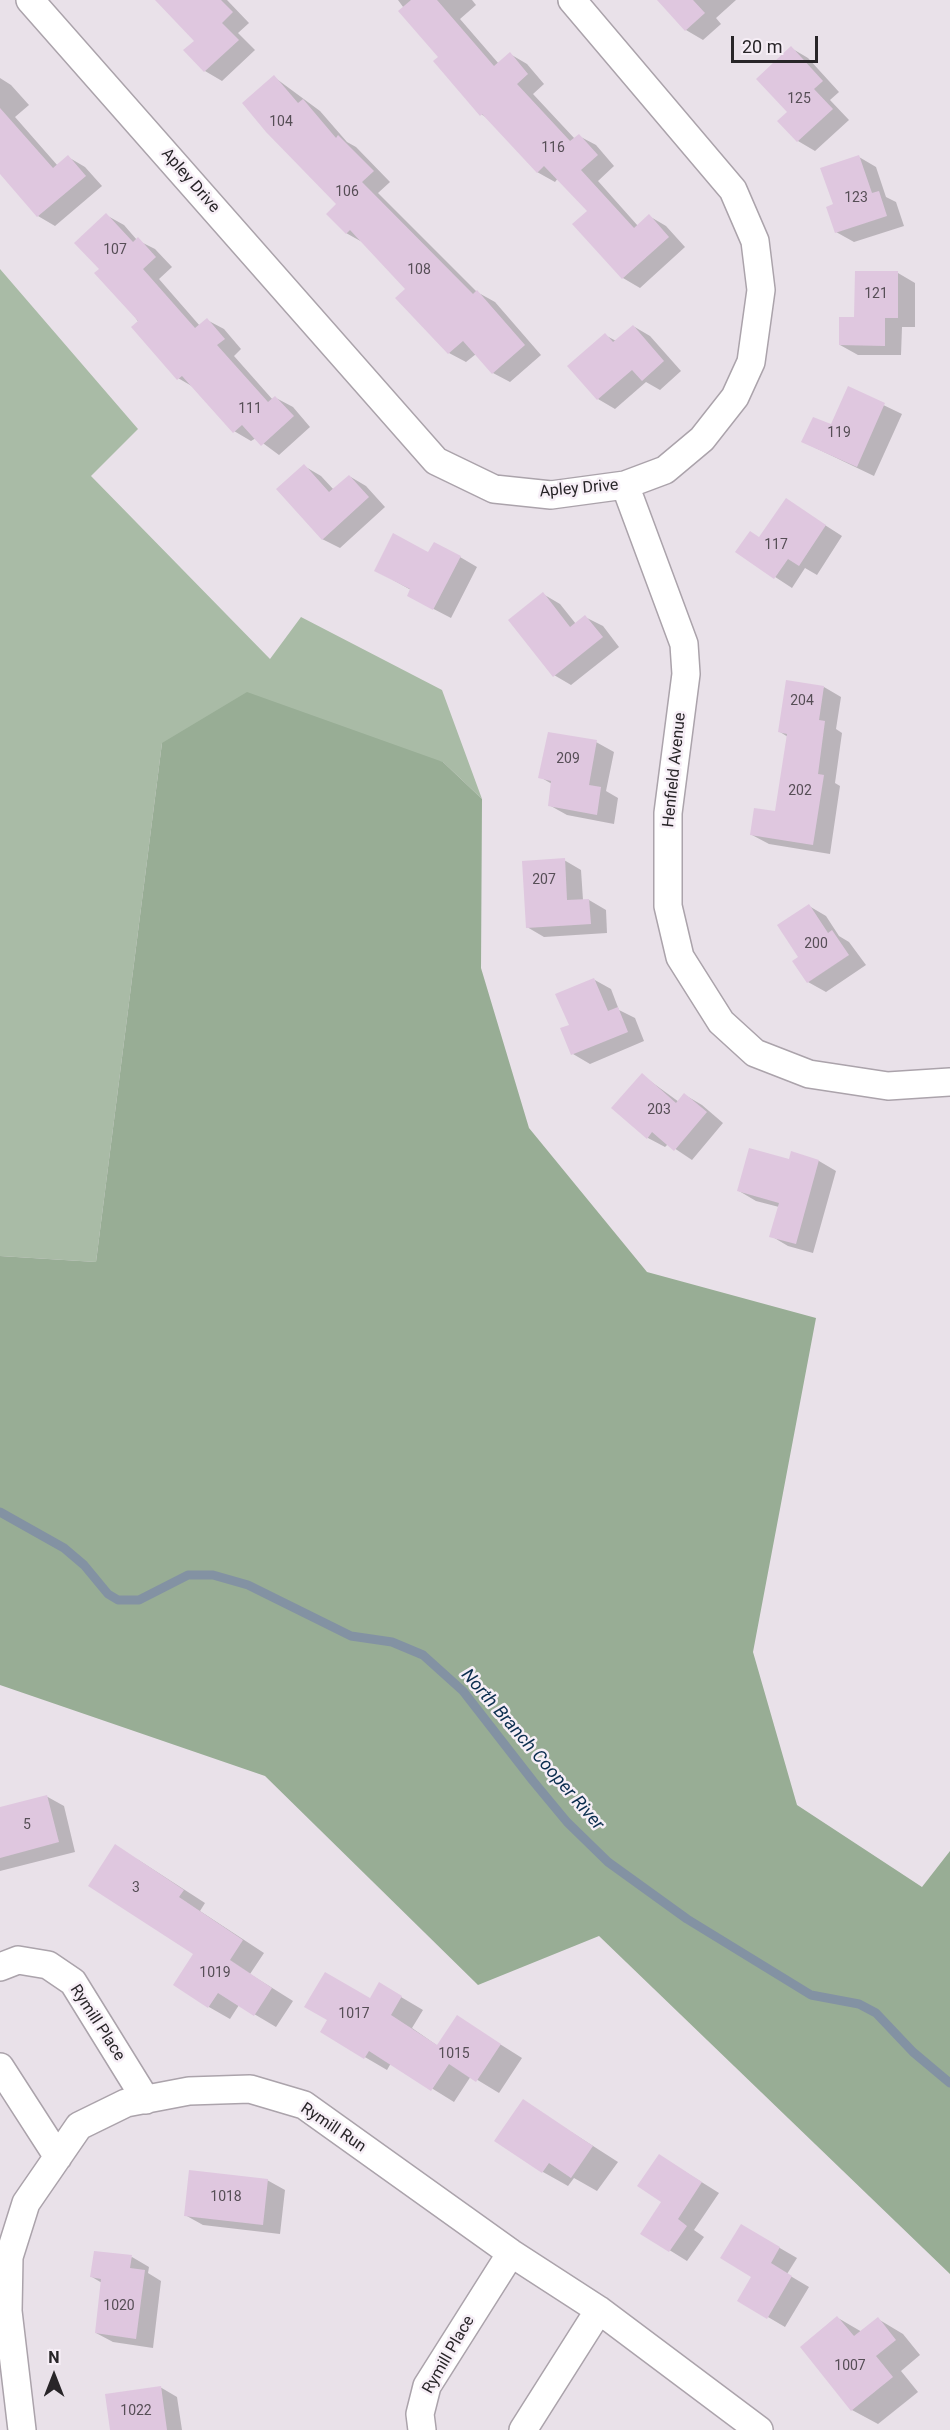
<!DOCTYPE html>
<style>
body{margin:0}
#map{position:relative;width:950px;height:2430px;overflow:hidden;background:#e9e1e9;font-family:Roboto,sans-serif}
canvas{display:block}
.north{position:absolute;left:24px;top:2346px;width:60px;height:60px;-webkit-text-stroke:4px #f6eef6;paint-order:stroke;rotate:0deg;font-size:16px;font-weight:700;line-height:24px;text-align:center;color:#282528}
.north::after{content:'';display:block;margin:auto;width:21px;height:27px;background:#282528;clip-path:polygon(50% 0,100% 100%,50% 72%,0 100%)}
.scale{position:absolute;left:731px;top:36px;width:87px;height:27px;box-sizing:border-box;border:3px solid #282528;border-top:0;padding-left:8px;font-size:18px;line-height:21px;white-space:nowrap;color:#282528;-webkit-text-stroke:4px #f6eef6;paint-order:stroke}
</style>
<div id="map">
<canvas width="950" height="2430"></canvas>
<div class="north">N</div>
<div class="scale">20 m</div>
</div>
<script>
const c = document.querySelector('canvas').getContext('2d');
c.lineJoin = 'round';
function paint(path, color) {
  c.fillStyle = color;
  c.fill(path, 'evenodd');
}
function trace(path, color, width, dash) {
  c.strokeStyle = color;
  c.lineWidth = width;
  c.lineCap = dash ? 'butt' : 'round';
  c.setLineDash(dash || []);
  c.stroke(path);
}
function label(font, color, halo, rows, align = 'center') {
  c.font = font + ' Roboto,sans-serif';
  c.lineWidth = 5;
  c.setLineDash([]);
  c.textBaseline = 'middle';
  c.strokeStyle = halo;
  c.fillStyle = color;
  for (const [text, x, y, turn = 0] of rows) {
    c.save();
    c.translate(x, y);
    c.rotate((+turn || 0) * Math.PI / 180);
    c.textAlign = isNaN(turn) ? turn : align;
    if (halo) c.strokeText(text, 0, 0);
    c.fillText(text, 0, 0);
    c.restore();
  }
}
const green = new Path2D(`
 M0,269l138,160 -47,47 179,183 31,-42 141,73 40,109 -39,-37 -281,-19 -66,519 -96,-6z`);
const forest = new Path2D(`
 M247,692l196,70 39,37 -1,169 48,160 118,144 169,46 -63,334 44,153 125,82 28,-36v423l-351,-338 -121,49 -213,-209 -265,-91v-429l96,6 66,-519z`);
const shadow = new Path2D(`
 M157,0h70l22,23 -11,10 17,17 -33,31 -17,-10 -9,-30z
 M398,0h74l4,5 -16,14 39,45 11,-10 17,10 17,20 -11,10 42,45 4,-3 17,9 18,21 -16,15 40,45 11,-10 17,10 19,21 -45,41 -17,-10 -34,-67 -31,-33 -3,4 -18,-10 -47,-52 -9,-6z
 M659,0h77l-20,18 5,6 -18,16 -17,-10z
 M791,48l17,10 31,34 -9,8 19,20 -34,31 -17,-10 -19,-20 10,-9z
 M274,77l46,34 27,31 9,5 34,35 -12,11 99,99 18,10 46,53 -31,27 -17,-9 -17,-19 -10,8 -17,-9 -42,-64 -43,-46 -18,-10 -8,-29z
 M0,78l11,7 18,20 -14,12 43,49 10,-9 17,10 17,19 -47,40 -17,-10 -38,-44z
 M859,157l17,10 10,30 10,5 8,24 -50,16 -18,-10 -2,-27z
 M106,215l18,10 13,15 18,9 17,18 -13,12 41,47 7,-6 17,9 17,20 -7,7 39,44 3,-2 17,9 17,20 -31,28 -23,-17 -5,3 -17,-10 -39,-43 -17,-10 -77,-109z
 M898,273l17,10v44h-13l-1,28h-43l-18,-10 15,-26z
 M633,326l17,10 31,35 -21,19 -14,-8 -31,27 -17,-10 7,-64 11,6z
 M848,388l54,26 -28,62 -71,-34 28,-16z
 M304,466l17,10 13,14 15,-14 17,10 19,21 -45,41 -18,-9z
 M786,500l56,36 -25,39 -12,-7 -13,20 -55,-36 23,-14z
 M429,554l31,3 17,10 -26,51 -25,-13 -15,-15 -18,-10z
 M543,594l17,10 16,20 9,-7 18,9 16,21 -48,38 -17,-10z
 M824,687l17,10 -5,32 6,4 -7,50 5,3 -10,68 -61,-10 -17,-9 24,-22 12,-76 -8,-5z
 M596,742l18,10 -8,39 12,7 -4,26 -47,-9 -18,-10 3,-21 -12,-7z
 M564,860l17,10 2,30h6l17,10 1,23 -63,4 -17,-10z
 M809,906l17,10 13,20 10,6 17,23 -40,27 -18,-10 -14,-21 6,-3z
 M593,979l18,10 8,21 16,8 9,23 -54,23 -17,-10 -2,-28z
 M642,1075l37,27 6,-7 17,10 21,18 -31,37 -24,-16 -3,3 -17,-9z
 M792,1153l27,8 17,10 -23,82 -25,-7 -17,-10 8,-29 -23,-6 -17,-10 51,-30z
 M46,1796l18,10 11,46 -75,19v-63z
 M137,1859l68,44 -5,8 64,42 -14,21 43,27 -17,26 -37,-22 -9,14 -21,-12 -14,-53z
 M379,1984l44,26 -11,18 26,18 19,-29 65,41 -23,35 -28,-17 -17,26 -63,-39 -4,7 -65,-38 48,-32z
 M523,2101l95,61 -21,29 -23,-13 -6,8 -25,-14z
 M676,2166l43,27 -25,37 10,7 -17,24 -45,-28 21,-32z
 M267,2180l18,10 -5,44 -77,-9 -18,-10z
 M742,2226l55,32 -10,16 22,13 -24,40 -46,-27 14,-24z
 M132,2257l17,10 -1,6 13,8 -8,67 -40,-6 -17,-9 6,-50 -10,-6z
 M838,2318l24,14 16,-13 25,15 17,21 -19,16 17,21 -40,32 -26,-14z
 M160,2387l17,10 5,33h-70z`);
const stream = new Path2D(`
 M0,1512l64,36 20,17 24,29 10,6h21l49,-25h25l35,10 103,51 41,6 31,13 40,36 70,90 34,41 41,40 79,57 124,76 48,9 17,9 37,39 37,31`);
const building = new Path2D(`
 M155,0h66l12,12 -11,11 17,17 -35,32 -21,-22 11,-9z
 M411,0h26l57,66 16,-14 18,22 -11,10 53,57 9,-7 19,21 -17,15 53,58 15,-14 20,23 -47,42 -50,-55 15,-13 -43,-45 -7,7 -55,-59 -2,2 -47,-55 5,-4 -40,-46z
 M657,0h36l12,13 -20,18z
 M791,46l32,35 -9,8 19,20 -36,33 -20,-21 10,-9 -31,-33z
 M274,75l24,28 5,-4 33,39 2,-3 36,36 -12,11 111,112 4,-4 48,55 -33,29 -29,-33 -15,13 -53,-56 10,-9 -55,-59 -4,4 -20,-20 10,-10 -70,-72 -24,-29z
 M0,108l53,60 15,-13 18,21 -49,41 -37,-43z
 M859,155l13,38 7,-2 8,25 -52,17 -9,-26 7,-3 -13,-36z
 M106,213l27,29 5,-5 18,20 -13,12 52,59 12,-10 18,21 -8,6 51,57 7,-6 19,20 -33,30 -19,-21 -9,8 -51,-57 -5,4 -46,-53 7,-6 -44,-48 5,-4 -25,-26z
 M855,271h43v47h-13v28l-46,-1v-28h15z
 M633,325l31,36 -22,20 -10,-11 -35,30 -30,-34 38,-33 8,9z
 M848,386l37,17 -28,64 -56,-25 12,-25 18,7z
 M304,464l25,28 20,-17 20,22 -47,43 -46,-51z
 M786,498l40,27 -27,41 -11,-7 -14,20 -39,-27 15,-21 9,6z
 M393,533l35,19 6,-10 27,14 -28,54 -26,-14 3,-7 -36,-18z
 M543,592l27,35 15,-12 18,22 -50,40 -45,-57z
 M786,680l38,6 -5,34 6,1 -7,53 6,1 -11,70 -63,-10 4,-27 21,3 12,-77 -9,-2z
 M548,732l49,8 -8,45 12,2 -4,28 -49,-9 3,-25 -13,-3z
 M565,858l2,42 22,-1 2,25 -65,4 -4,-67z
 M809,904l19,29 4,-3 17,25 -42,28 -15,-22 6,-4 -21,-32z
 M594,978l14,33 10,-4 10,25 -57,23 -11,-27 9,-3 -14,-31z
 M642,1073l34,30 8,-10 23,19 -33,39 -22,-19 -5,7 -36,-31z
 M749,1148l40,11 2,-8 28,9 -23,84 -27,-7 10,-34 -42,-12z
 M47,1795l12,47 -59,16v-51z
 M115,1844l69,46 -5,7 64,43 -13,20 42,28 -18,28 -36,-23 -10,15 -35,-23 20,-31 -105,-68z
 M325,1972l45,26 9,-16 23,14 -11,19 46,30 20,-30 44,29 -25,38 -27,-18 -18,27 -62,-40 -5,8 -44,-27 7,-12 -23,-13z
 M523,2099l70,47 -22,32 -22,-15 -7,10 -48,-32z
 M659,2154l43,28 -24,37 9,7 -18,26 -29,-18 21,-32 -24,-16z
 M189,2170l79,9 -5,46 -79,-9z
 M741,2224l39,23 -9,16 21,13 -25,43 -30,-18 14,-24 -31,-19z
 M94,2251l38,4 -2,13 15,2 -9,69 -41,-6 6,-54 -11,-2z
 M837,2316l17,20 24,-19 18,23 -20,16 17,21 -42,34 -51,-64z
 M161,2386l6,44h-57l-5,-36z`);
const street = new Path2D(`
 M30,0l406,461 58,28 57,6 74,-10 40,-15 37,-31 33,-42 16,-35 10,-72 -6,-49 -22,-51 -161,-190
 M625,485l59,159 2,30 -18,139v93l12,51 41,65 34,31 54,21 79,12 62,-4
 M0,1967l18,-7 30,5 25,17 73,118
 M0,2067l58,90
 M22,2430l-14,-119 1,-54 17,-54 53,-77 47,-23 63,-12 61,-2 54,16 207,148 88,57 160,120
 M422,2430l-2,-16 7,-28 84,-133
 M523,2430l76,-120`);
const numberNames = [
 ["125",799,99],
 ["104",281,122],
 ["116",553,148],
 ["106",347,192],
 ["123",856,198],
 ["107",115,250],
 ["108",419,270],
 ["121",876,294],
 ["111",250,409],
 ["119",839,433],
 ["117",776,545],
 ["204",802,701],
 ["209",568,759],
 ["202",800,791],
 ["207",544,880],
 ["200",816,944],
 ["203",659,1110],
 ["5",27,1825],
 ["3",136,1888],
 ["1019",215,1973],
 ["1017",354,2014],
 ["1015",454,2054],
 ["1018",226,2197],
 ["1020",119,2306],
 ["1007",850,2366],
 ["1022",136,2411]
];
const streetNames = [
 ["Apley Drive",190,181,49],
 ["Apley Drive",579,489,-5],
 ["Henfield Avenue",675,770,-84],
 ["Rymill Place",97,2023,57],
 ["Rymill Run",333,2128,34],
 ["Rymill Place",449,2355,-60]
];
const waterNames = [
 ["North Branch Cooper River",532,1750,49]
];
paint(green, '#a9bba6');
paint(forest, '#98ad95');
paint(shadow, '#0003');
trace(stream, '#8392a3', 9);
paint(building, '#dfc7df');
trace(street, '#aba3ab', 30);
trace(street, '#fff', 27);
label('14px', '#564e56', null, numberNames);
label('16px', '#282528', '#f6eef6', streetNames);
label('italic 18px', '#0a2d4e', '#f6eef6', waterNames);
</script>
